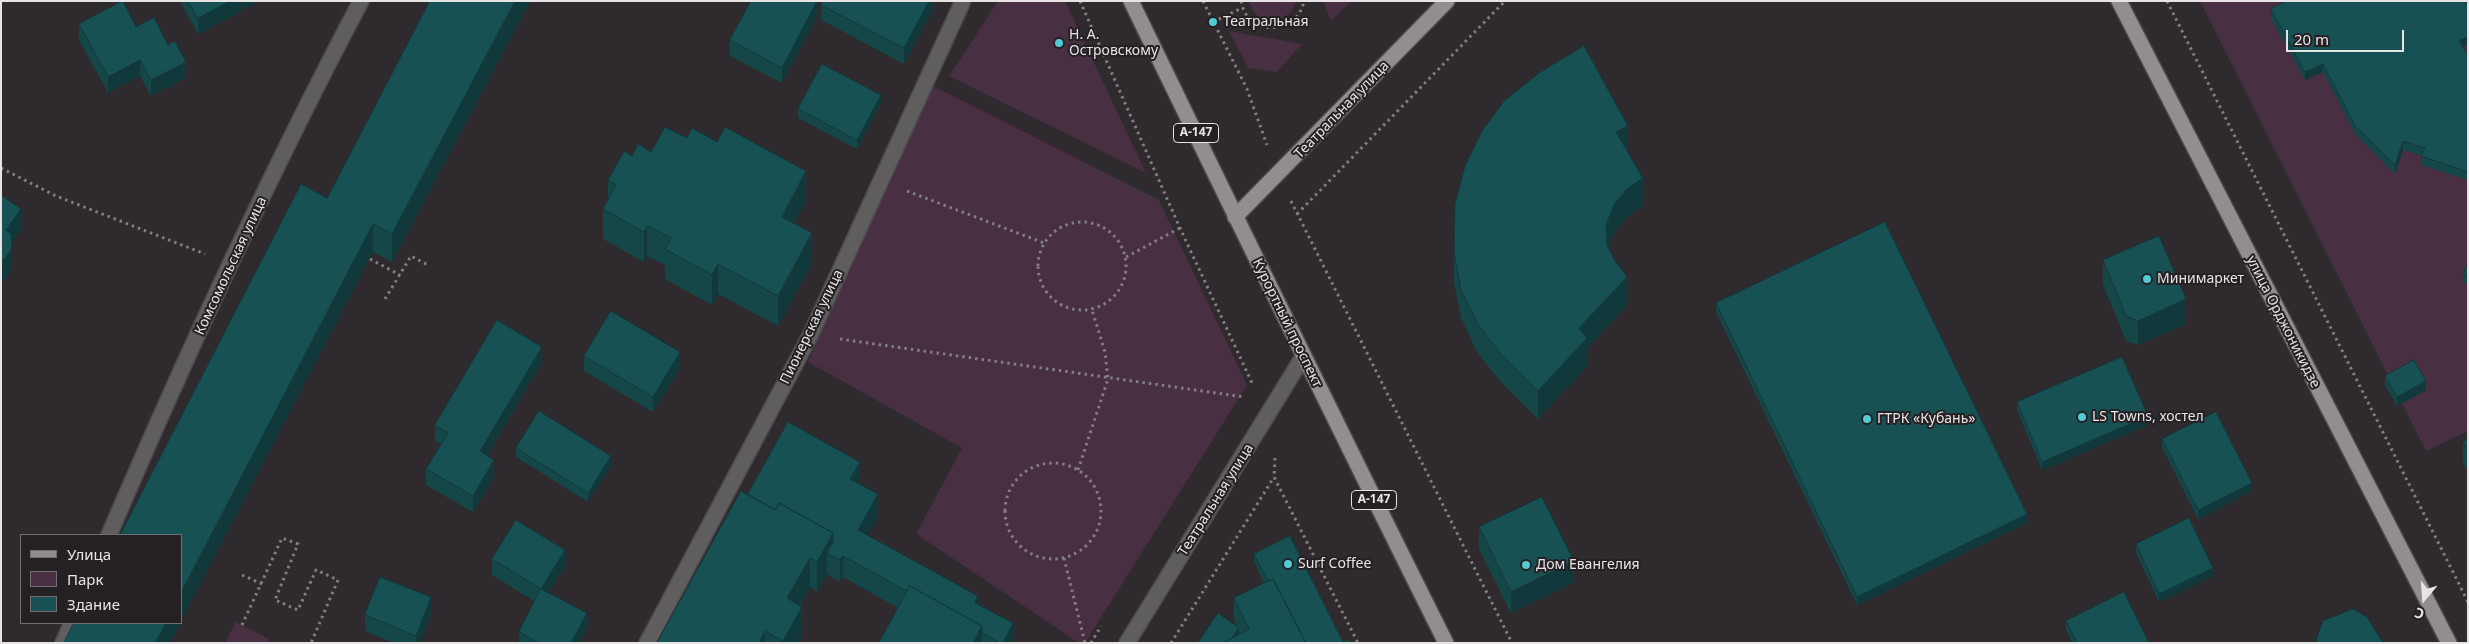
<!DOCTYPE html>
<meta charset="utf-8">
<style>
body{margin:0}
#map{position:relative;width:2469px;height:644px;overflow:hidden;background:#2e2a2d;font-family:"Noto Sans",sans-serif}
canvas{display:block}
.frame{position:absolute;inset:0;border:2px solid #e7e4e6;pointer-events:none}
.legend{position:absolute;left:20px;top:534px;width:162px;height:90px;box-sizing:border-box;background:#242023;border:1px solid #726e71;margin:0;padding:6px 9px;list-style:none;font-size:15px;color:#e7e4e6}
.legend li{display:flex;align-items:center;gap:10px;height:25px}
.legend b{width:25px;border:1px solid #726e71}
.north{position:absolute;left:2399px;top:574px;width:50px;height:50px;-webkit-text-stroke:4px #242023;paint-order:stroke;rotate:198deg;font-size:14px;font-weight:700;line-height:20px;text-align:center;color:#e7e4e6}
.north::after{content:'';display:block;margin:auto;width:18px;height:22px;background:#e7e4e6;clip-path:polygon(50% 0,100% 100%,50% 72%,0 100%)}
.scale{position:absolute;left:2286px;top:30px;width:118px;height:22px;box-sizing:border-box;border:2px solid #e7e4e6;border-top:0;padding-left:6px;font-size:15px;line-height:18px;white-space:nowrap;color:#e7e4e6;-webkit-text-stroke:4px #242023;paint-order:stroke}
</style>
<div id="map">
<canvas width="2469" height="644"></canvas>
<div class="frame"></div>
<ul class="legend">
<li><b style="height:6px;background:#928d90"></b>Улица</li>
<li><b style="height:14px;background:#482f42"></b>Парк</li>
<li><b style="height:14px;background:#185154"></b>Здание</li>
</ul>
<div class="north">С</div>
<div class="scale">20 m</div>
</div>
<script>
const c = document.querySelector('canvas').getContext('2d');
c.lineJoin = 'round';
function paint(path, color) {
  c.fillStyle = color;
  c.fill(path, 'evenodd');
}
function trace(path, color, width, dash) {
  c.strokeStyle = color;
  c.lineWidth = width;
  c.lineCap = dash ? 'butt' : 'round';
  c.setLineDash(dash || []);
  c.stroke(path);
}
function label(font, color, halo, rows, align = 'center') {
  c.font = font + ' "Noto Sans",sans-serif';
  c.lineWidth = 4;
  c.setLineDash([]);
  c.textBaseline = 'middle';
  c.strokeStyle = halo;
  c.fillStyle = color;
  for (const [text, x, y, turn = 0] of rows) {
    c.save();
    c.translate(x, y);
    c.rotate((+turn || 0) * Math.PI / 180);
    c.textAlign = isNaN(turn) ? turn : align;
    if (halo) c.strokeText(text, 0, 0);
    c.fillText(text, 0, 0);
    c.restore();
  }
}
const green = new Path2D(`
 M998,1h67l81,172 -197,-97z
 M1249,1h47c-7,26 -41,27 -47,0z
 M1323,1h28l-20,20z
 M2200,1h268v430l-42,20z
 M1229,31l73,13 -25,28 -29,-4z
 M933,86l226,114 88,185 -162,258h-6l-163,-109 46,-86 -154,-86z
 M236,622l33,17 -1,4h-43z`);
const path = new Path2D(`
 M1080,1l100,227 73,157
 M1203,1l44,88 20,56
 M1241,1c6,36 56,35 63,0
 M2167,1l301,601
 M1213,22l29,-14
 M1,168l55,28 149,58
 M907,191l137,52
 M1291,201l221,442
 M1297,214l208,-213
 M1038 266a44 44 0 1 1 88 0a44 44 0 1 1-88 0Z
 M1126,257l54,-29
 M370,259l30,16
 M385,299l26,-43 17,9
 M840,339l404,58
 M1275,458l-1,19 84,166
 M1005 511a48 48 0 1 1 96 0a48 48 0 1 1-96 0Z
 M1078,470l30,-91 -3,-27 -13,-42
 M1064,558l21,85
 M242,575l20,9
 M242,625l40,-87 16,6 -23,56 23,10 18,-40 22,10 -27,63
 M1091,643l10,-17
 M1171,643l103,-166`);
const minor = new Path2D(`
 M109,535c77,-180 160,-360 252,-534
 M63,643l9,-20
 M647,643l164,-309 151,-331
 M1127,643l176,-286`);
const major = new Path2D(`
 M1131,1c104,214 208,429 315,642
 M2119,1l330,642
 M1235,217l212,-216`);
const wall = new Path2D(`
 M180,1h76v2l-58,31z
 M430,1h100l-138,261 -19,-10 -46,-54z
 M818,1v14l-36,68 -52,-27v-16z
 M933,1v8l-29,55 -83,-44v-15z
 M2286,1h179l-2,47 5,7v125l-47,-15 1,-9 -19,-6 -8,24 -40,-40 -32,-62 -18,8 -34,-62v-9z
 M79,24l57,3 32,18 18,33 -35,18 -11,-20 -32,17 -29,-53z
 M881,103l-24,46 -59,-31v-9z
 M687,138l119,63 -12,22 18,40 -34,63 -60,-32 -6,11 -47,-26v-14l-18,-9 -3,6 -41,-23v-30l5,-9v-20l24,-24 19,-4z
 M1628,152l15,54 -16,11 -12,15 -7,15 19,58 -40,43v18l-49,53 -38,-38 -23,-29 -16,-34 -7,-36v-29z
 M2103,260l83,64 -48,21 -12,-4 -23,-56z
 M2468,263v21l-4,-2v-8z
 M1716,303l311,220 -170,82 -141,-293z
 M584,356l96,12 -27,44 -69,-41z
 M542,362l-55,94 7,20 -21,36 -47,-27v-16l15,-25 -6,-3v-16z
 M2385,376l41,14 -29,16 -12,-21z
 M2017,402l131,23 -106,45 -25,-60z
 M2162,439l90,52 -54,28 -36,-72z
 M2468,439v32l-5,-8v-21z
 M516,448l95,17 -23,37 -72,-45z
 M860,483l-1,1 19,32 -11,19 111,69 35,39h-134l19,-35 -55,-31 -3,5 -13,-8 -10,18 -7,-5 -10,18 2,31 -4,7h-141l91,-149z
 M1479,527l95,55 -63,31 -32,-64z
 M2136,544l77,32 -54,26 -23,-49z
 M1254,554l89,88 7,1h-152l39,-16 -3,-8v-21l30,-15 -10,-21z
 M492,559l73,7 -17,27 39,36 -7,14h-61v-11l15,-31 -42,-26z
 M431,613l-11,30h-26l-29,-12v-16z
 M2066,621l83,22h-77l-6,-14z`);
const shadedWall = new Path2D(`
 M230,1h26v2l-58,31v-16z
 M515,1h15l-138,261v-28z
 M817,1h1v14l-36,68v-15z
 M929,1h4v8l-29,55v-16z
 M2468,37v8l-9,4v-8z
 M140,60v16l-32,17v-16z
 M186,62v16l-35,18v-16z
 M2323,64v8l-18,8v-8z
 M881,95v8l-24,46v-9z
 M1628,126v28l-12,-22z
 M2403,141v9l-8,24v-9z
 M806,171v30l-24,46v-30z
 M1643,178v28l-16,11 -12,15 -9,21v-28l9,-22 12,-14z
 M21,209v21l-15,21v-21z
 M373,224v28l-192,369v-28z
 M647,226v30l-3,6v-30z
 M812,233v30l-34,63v-30z
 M12,248v21l-8,12 -3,1v-21z
 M718,264v30l-6,11v-30z
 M1627,277v28l-40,43v18l-49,53v-28l41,-63z
 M2186,299v25l-48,21v-24z
 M542,347v15l-62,105v-16z
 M680,352v16l-27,44v-15z
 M2426,381v9l-29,16v-9z
 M2148,416v9l-106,45v-8z
 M611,456v9l-23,37v-9z
 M494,460v16l-21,36v-16z
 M860,462v21l-10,17v-21z
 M2252,483v8l-54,28v-9z
 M878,494v22l-20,36v-22z
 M2027,514v9l-170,82v-8z
 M833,533v24l-6,-4v21l-10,18v-30z
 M565,550v16l-24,39v-16z
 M843,556v21l-3,5v-22z
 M810,558v29l-23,41v-30z
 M1574,561v21l-63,31v-21z
 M2213,568v8l-54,26v-8z
 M978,596v21l-3,-14z
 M431,597v16l-11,30h-4v-7z
 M802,607v29l-4,7h-15v-2z
 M587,613v16l-7,14h-9z
 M166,623h14l-10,20h-15z
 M1013,623v20h-10z
 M982,626v17h-9z
 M1239,628v8l-11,7z
 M765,631v12h-6z`);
const building = new Path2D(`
 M122,1h1l13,26 18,-10 14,28 7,-4 11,21 -35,18 -11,-20 -32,17 -29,-53z
 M188,1h42l-32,17z
 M430,1h85l-123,233 -19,-10 -192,369v-58h-61l181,-351 26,14z
 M751,1h66l-35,67 -52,-28z
 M823,1h106l-25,47 -83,-43z
 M2287,1h178l3,6v30l-9,4 9,14v117l-47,-16 4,-8 -22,-7 -8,24 -40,-39 -32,-62 -18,8 -34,-63z
 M1584,46l44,80 -12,6 27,46 -16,11 -12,14 -9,22 1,20 8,16 12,16 -48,51 8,10 -49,53 -38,-38 -23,-30 -16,-33 -7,-37 1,-49 10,-38 17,-35 22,-30 35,-28z
 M822,64l59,31 -24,45 -59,-31z
 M665,127l22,11 5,-10 25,14 8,-15 81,44 -24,46 30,16 -34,63 -60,-32 -6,11 -47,-26 6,-11 -24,-12 -3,6 -41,-23 13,-24 -8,-5 16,-29 8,5 6,-12 13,8z
 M1,195l20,14 -15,21 5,4 1,14 -8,12 -3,1z
 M1885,222l142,292 -170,83 -141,-294z
 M2159,236l27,63 -48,22 -12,-5 -23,-56z
 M2468,263v12l-4,-1z
 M611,311l69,41 -27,45 -69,-41z
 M497,320l45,27 -62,104 14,9 -21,36 -47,-27 22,-36 -13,-8z
 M2122,357l26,59 -106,46 -25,-60z
 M2414,360l12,21 -29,16 -12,-21z
 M539,411l72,45 -23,37 -72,-45z
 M2216,412l36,71 -54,27 -36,-71z
 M788,422l72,40 -10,17 28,15 -20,36 120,66 -3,7 38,20 -10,20h-3l-18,-10v-7l-72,-40 -3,5 -64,-35 -3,4 -13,-7 6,-11v-9l-54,-30 -4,7 -27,-16z
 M2468,439v11l-5,-8z
 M741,491l34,19 4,-7 54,30 -16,29 -7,-4 -23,40 15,9 -19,34 -18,-10 -6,12h-102z
 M1542,497l32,64 -63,31 -32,-65z
 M2189,518l24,50 -54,26 -23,-50z
 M516,520l49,30 -24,39 -49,-30z
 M1290,536l53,106 -1,1h-36l-33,-64 -5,2 -14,-27z
 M380,577l51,20 -15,39 -51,-21z
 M1273,579l33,64h-83l26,-14 -15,-31z
 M910,586l72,40 -9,17h-94z
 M541,589l46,24 -16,30h-32l-20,-11z
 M2124,592l25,51h-72l-11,-22z
 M2353,609l14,8 15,24 7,2h-72l-1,-3 7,-19z
 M1218,613l21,15 -8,11 -8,4h-25z
 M74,623h92l-11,20h-91z
 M1348,640l2,3h-8z`);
const markers = [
 [1213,22,5,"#51ccd3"],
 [1059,43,5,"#51ccd3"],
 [2147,279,5,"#51ccd3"],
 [2082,417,5,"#51ccd3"],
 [1867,419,5,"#51ccd3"],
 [1288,564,5,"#51ccd3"],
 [1526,565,5,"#51ccd3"]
];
const shields = [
 [1196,133,45],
 [1374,500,45]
];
const shieldNames = [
 ["А-147",1196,133],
 ["А-147",1374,500]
];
const poiNames = [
 ["Театральная",1223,22],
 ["Н. А.",1069,35],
 ["Островскому",1069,51],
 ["Минимаркет",2157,279],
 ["LS Towns, хостел",2092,417],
 ["ГТРК «Кубань»",1877,419],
 ["Surf Coffee",1298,564],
 ["Дом Евангелия",1536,565]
];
const streetNames = [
 ["Театральная улица",1342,110,-46],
 ["Комсомольская улица",231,266,-65],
 ["улица Орджоникидзе",2283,322,63],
 ["Курортный проспект",1287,323,64],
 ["Пионерская улица",812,327,-64],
 ["Театральная улица",1216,500,-58]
];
paint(green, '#482f42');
trace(minor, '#4c484b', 18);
trace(major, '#4c484b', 18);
trace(path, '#827e81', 3, [2.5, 4]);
trace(minor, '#5f5d5e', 15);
trace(major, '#928d90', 15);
paint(wall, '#154648');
paint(shadedWall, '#11393b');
paint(building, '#185154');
trace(building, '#11393b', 1);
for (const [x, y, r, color] of markers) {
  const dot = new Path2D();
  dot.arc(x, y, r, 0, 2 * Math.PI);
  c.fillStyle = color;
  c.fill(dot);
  trace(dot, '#242023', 2);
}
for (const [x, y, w] of shields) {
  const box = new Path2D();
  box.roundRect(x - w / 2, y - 9.5, w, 19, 4);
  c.fillStyle = '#242023';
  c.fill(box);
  trace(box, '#e7e4e6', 1);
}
label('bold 12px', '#e7e4e6', null, shieldNames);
label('14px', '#e7e4e6', '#242023', poiNames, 'left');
label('14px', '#e7e4e6', '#242023', streetNames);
</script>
